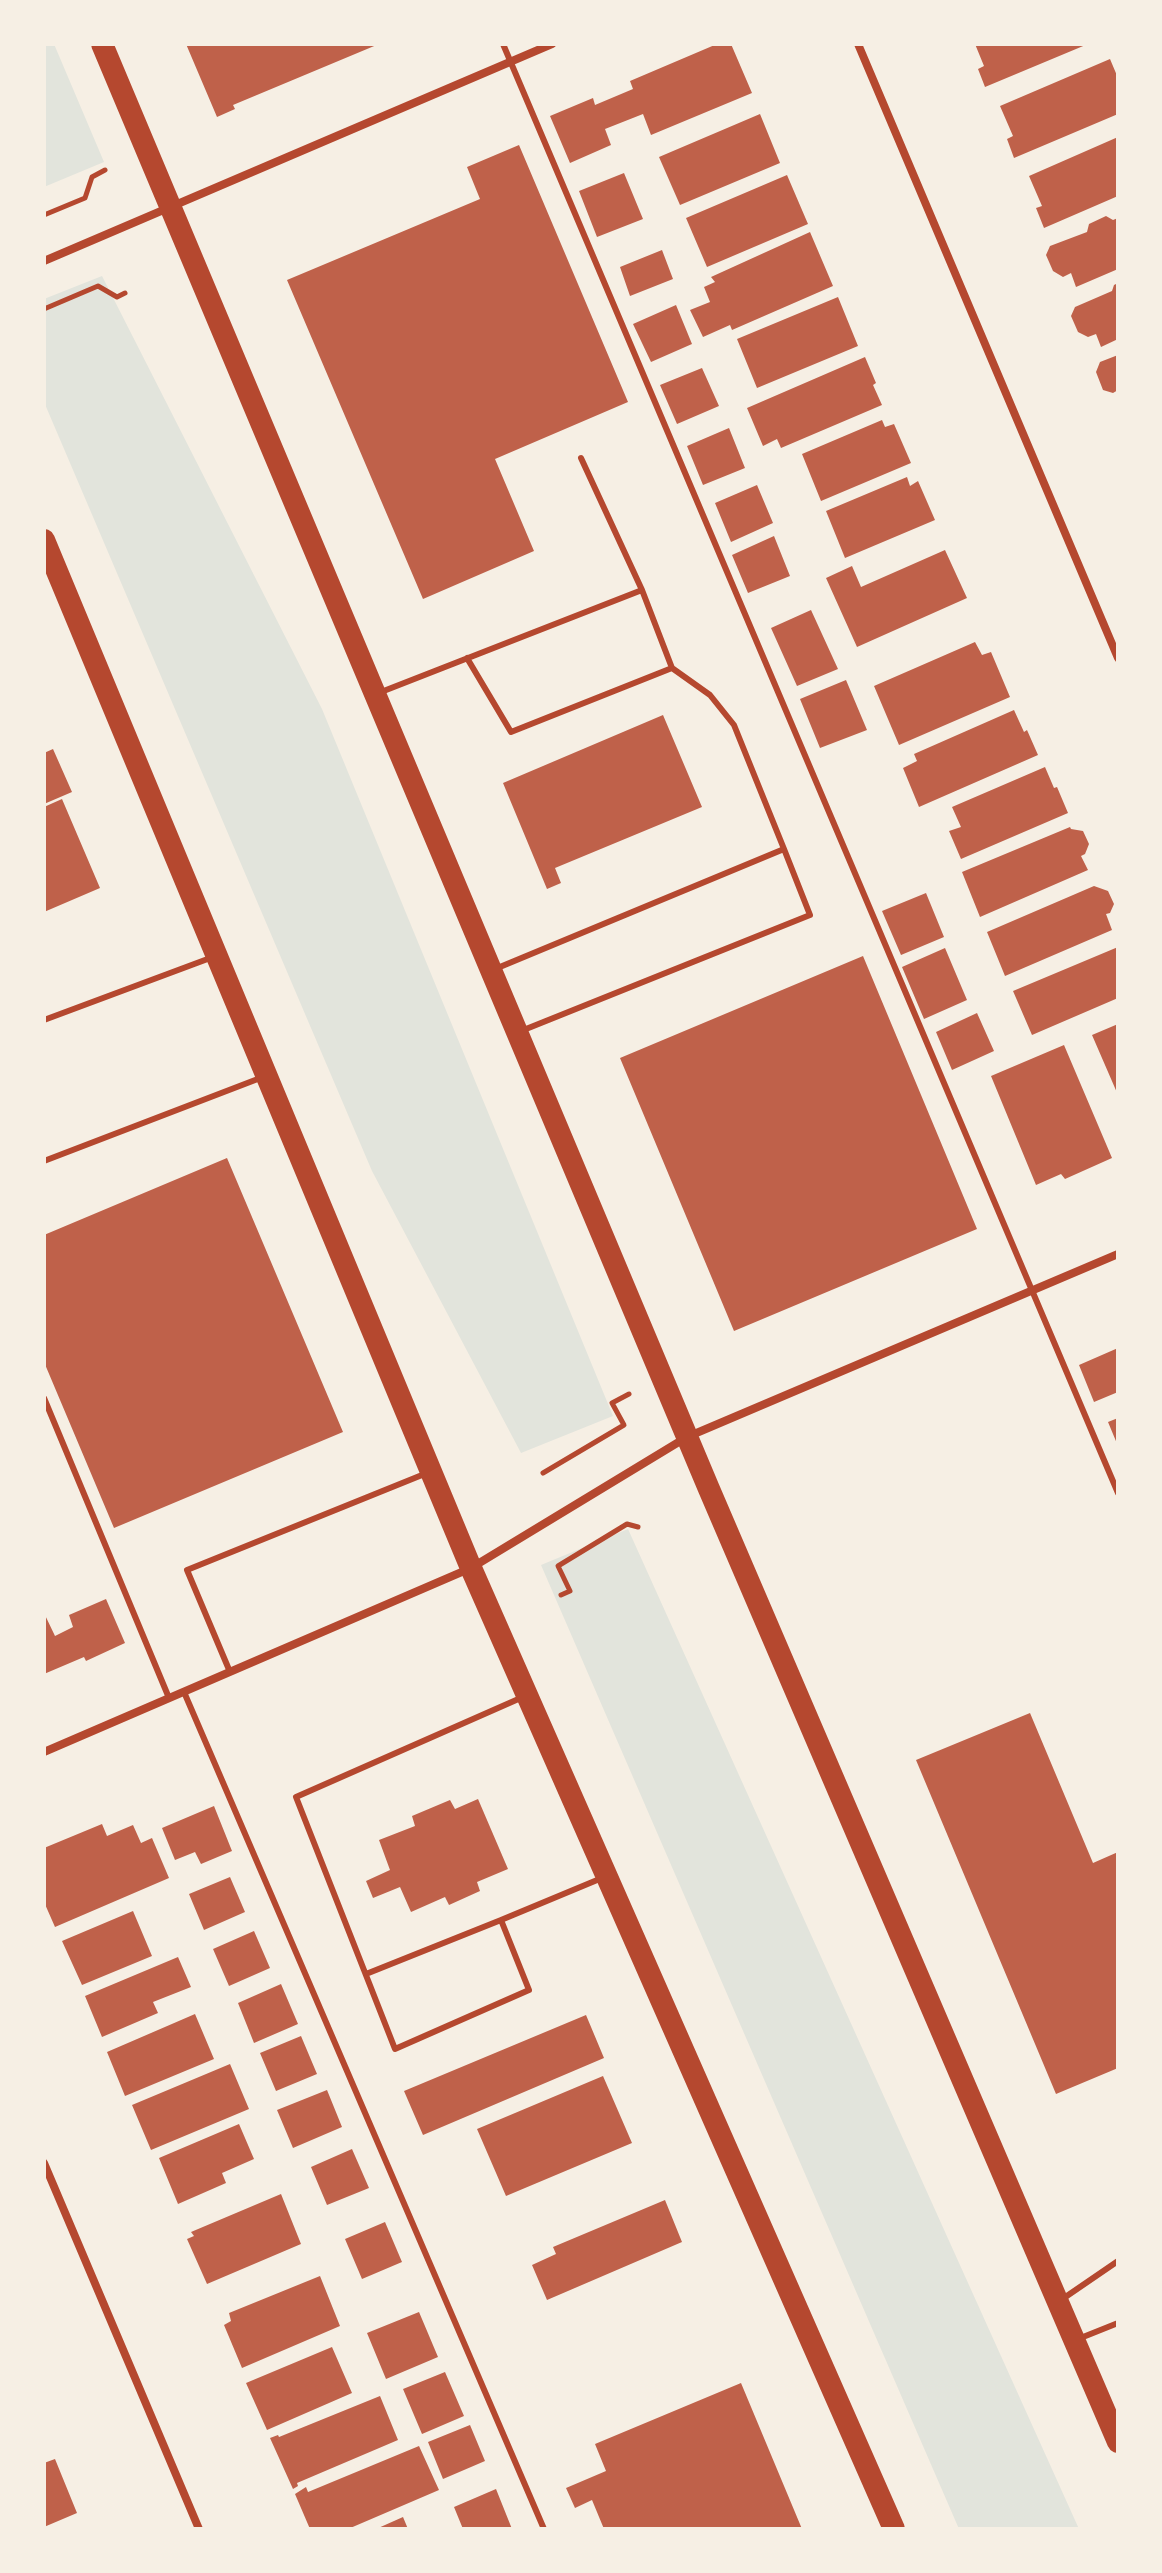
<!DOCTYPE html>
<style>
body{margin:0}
#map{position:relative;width:1162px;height:2573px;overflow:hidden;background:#f6efe4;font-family:Helvetica,sans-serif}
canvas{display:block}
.frame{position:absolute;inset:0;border:46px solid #f6efe4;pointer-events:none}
</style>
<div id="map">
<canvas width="1162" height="2573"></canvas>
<div class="frame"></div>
</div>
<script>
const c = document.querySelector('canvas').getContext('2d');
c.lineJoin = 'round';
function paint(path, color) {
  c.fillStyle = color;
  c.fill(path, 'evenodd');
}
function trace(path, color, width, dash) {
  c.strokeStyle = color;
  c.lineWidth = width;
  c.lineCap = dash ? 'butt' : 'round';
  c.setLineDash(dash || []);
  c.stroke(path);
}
const green = new Path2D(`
 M44,44h10l50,118 -60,25z
 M102,276l220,433 291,707 -92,37 -149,-282 -328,-769v-103z
 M628,1529l451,1000h-120l-418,-964z`);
const building = new Path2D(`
 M186,44h193l-146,61 2,4 -18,8z
 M717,44h14l21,49 -101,42 -8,-21 -38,15 6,16 -41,18 -20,-47 43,-18 2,7 38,-16 -3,-8z
 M975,44h113l-103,43 -7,-18 6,-3z
 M1110,59l8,19v36l-104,44 -7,-19 6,-3 -13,-30z
 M760,114l20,49 -100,42 -21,-48z
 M1118,137v59l-74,32 -8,-20 6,-2 -13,-30z
 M519,145l109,257 -133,57 39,92 -111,48 -136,-319 193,-81 -13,-32z
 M624,173l19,46 -46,18 -18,-46z
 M787,175l21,49 -101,43 -21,-49z
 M1106,216l7,4 5,-2v51l-42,18 -5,-14 -8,4 -10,-6 -7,-16 4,-9 37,-14 2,-8z
 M810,232l23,54 -101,44 -2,-5 -27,12 -13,-27 20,-8 -6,-15 11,-5 -4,-5z
 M662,250l11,29 -43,17 -10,-29z
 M1118,283v56l-17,8 -5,-13 -8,3 -10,-5 -7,-16 4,-9 37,-16 2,-6z
 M838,297l20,49 -101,42 -20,-49z
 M676,305l16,39 -41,18 -18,-38z
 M1118,355v35l-5,3 -10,-3 -7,-18 4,-10z
 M865,357l11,26 -3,2 9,20 -101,43 -4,-9 -14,7 -16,-38z
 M702,368l17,38 -42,18 -17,-39z
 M882,420l3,7 9,-3 17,39 -90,38 -19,-47z
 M729,428l16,40 -42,17 -16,-39z
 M907,477l3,9 8,-5 17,39 -90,38 -19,-47z
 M757,485l16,38 -42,19 -16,-39z
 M774,536l16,40 -42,17 -16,-38z
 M945,550l22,48 -110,49 -31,-69 26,-12 9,21z
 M811,610l27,59 -41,17 -26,-58z
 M975,642l7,13 9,-3 19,45 -111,48 -25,-59z
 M846,680l21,50 -47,18 -20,-49z
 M1014,710l10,22 3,-2 11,25 -119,52 -16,-39 14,-7 -3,-7z
 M663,715l39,92 -147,61 6,15 -14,6 -44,-106z
 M53,749l19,43 -28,12v-51z
 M1045,767l9,21 3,-1 11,26 -107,46 -12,-28 12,-4 -9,-20z
 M62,799l38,89 -56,24v-105z
 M1070,827l1,2 12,2 6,13 -4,10 -4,2 7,14 -108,47 -18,-45z
 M1094,886l14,5 6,13 -4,9 -4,1 6,16 -107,46 -18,-44z
 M926,893l18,44 -43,18 -19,-44z
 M1118,947v51l-86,37 -19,-44z
 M945,948l22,52 -43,19 -22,-52z
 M863,956l114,273 -243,102 -114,-273z
 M977,1013l17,38 -42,19 -16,-38z
 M1118,1024v71l-26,-60z
 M1064,1045l48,113 -47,21 -4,-5 -25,11 -45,-109z
 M227,1158l116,274 -229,96 -70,-166v-127z
 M1118,1348v44l-24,10 -15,-37z
 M1118,1418v28l-10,-24z
 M106,1599l19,44 -39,18 -2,-4 -40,17v-61l11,23 18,-9 -4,-12z
 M1030,1713l63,150 25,-11v216l-62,26 -140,-334z
 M478,1799l30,70 -31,13 3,9 -31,14 -4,-8 -34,15 -11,-25 -27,11 -7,-17 24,-11 -11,-30 36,-14 -3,-10 38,-16 5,9z
 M214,1806l18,45 -31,13 -6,-12 -20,8 -13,-32z
 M102,1824l5,12 26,-11 8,18 11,-5 17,40 -114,49 -11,-25v-54z
 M230,1877l15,35 -41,18 -15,-36z
 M133,1911l19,45 -70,29 -20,-44z
 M254,1931l16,37 -41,18 -16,-37z
 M178,1957l13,30 -38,15 5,11 -56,24 -17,-41z
 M281,1984l17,40 -44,19 -16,-40z
 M195,2014l19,45 -89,37 -18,-44z
 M586,2015l18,43 -181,77 -19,-44z
 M301,2036l16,38 -41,17 -16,-38z
 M230,2064l19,45 -98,41 -19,-45z
 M603,2076l29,67 -126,53 -29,-67z
 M327,2090l15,37 -49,21 -16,-38z
 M239,2124l15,35 -32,14 4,10 -48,21 -19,-46z
 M352,2149l17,39 -42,17 -16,-38z
 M281,2194l20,50 -94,40 -20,-45 7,-3 -3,-4z
 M665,2200l17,42 -135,58 -15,-35 24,-11 -3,-7z
 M385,2222l17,40 -40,17 -17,-40z
 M320,2276l20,50 -98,42 -18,-43 7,-4 -2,-8z
 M419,2312l19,45 -52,22 -19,-46z
 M332,2347l20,46 -85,37 -21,-47z
 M445,2372l19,44 -42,18 -19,-45z
 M741,2383l61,146h-198l-12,-29 -17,8 -9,-20 40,-17 -11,-27z
 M380,2396l18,44 -101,43 1,3 -5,3 -23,-51 8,-3 1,2z
 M470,2425l15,36 -42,18 -15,-37z
 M419,2446l20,44 -91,39h-38l-15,-35 11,-7 2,5z
 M55,2459l22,54 -33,14v-64z
 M496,2489l16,40h-49l-9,-22z
 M403,2517l5,12h-32z`);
const path = new Path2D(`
 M44,215l41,-17 7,-21 13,-7
 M44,309l54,-23 19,11 8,-4
 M543,1473l81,-48 -12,-22 17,-9
 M561,1595l9,-4 -12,-25 69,-42 11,3`);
const service = new Path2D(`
 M503,44l615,1449
 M467,658l44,74 161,-64 -30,-78 -61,-132
 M672,668l38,27 24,30 50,124
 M381,692l261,-102
 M495,969l289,-120 26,66 -289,116
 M44,1020l169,-63
 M44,1161l219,-84
 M44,1398l125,300
 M230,1672l-43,-102 240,-97
 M184,1692l360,837
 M523,1697l-227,100 99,252 134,-59 -28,-70 101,-42
 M366,1974l135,-54
 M1061,2300l57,-39
 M1078,2339l40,-16`);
const minor = new Path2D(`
 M858,44l260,614
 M44,261l508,-217
 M44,1752l427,-184 216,-131 431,-183
 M44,2163l155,366`);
const trunk = new Path2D(`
 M102,44l607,1445 409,953
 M44,540l427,1028 423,961`);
paint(green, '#e2e4dc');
paint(building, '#bf614a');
trace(path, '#b5482f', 5);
trace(service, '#b5482f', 6);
trace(minor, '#b5482f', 8);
trace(trunk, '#b5482f', 22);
</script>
